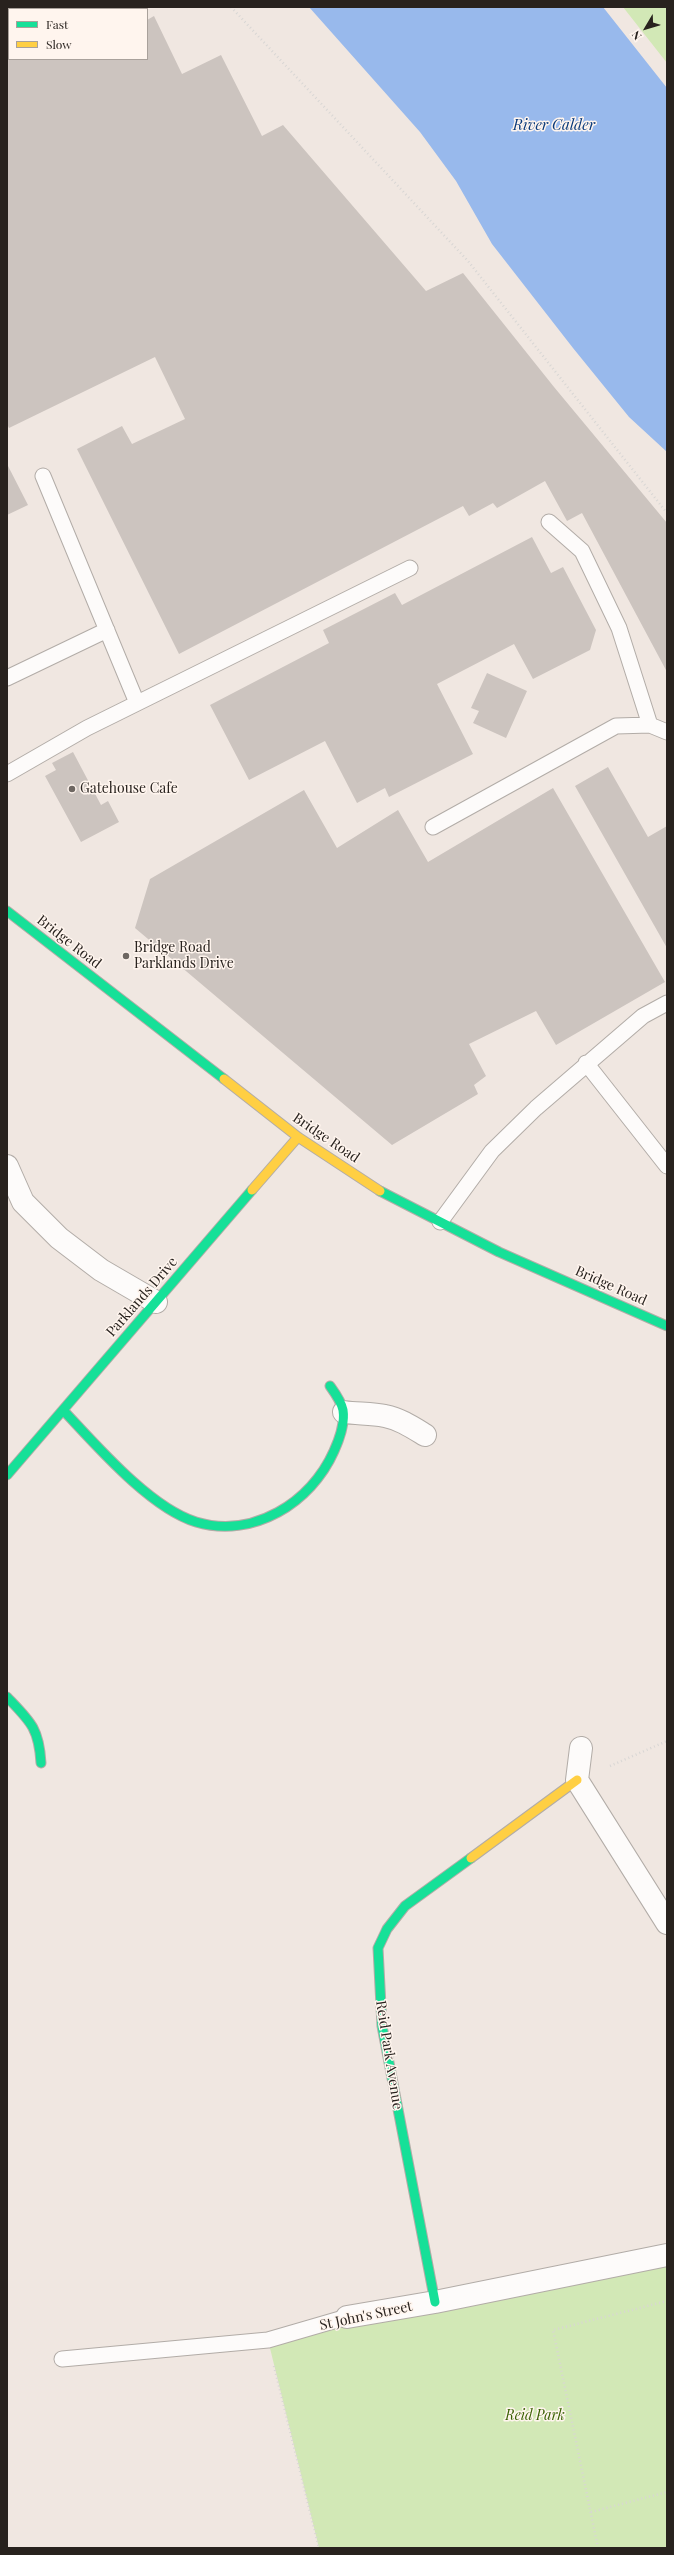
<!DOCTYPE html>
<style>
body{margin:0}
#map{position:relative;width:674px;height:2555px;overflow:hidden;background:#f0e7e1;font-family:"Playfair Display",serif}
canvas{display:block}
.frame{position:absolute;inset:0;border:8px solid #28221e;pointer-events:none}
.legend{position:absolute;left:8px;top:8px;width:140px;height:52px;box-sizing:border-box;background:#fff5ee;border:1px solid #a9a19b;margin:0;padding:5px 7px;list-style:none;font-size:12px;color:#28221e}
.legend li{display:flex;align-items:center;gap:8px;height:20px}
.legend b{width:20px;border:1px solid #a9a19b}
.north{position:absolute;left:626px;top:8px;width:40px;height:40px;-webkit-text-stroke:3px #fff5ee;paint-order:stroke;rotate:232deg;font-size:11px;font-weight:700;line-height:16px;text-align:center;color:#28221e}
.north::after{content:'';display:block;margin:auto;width:14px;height:18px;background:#28221e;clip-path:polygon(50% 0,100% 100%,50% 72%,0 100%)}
</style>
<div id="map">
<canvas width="674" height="2555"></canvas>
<div class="frame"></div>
<ul class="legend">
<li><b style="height:5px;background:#16e098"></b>Fast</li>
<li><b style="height:5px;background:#ffcf43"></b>Slow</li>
</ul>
<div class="north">N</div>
</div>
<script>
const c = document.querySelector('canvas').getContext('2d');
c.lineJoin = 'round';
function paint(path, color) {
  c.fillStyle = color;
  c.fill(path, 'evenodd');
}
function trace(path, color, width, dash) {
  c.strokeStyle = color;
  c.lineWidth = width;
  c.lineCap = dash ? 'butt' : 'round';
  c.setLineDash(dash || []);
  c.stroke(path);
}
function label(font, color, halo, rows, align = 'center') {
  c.font = font + ' "Playfair Display",serif';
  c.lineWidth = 3;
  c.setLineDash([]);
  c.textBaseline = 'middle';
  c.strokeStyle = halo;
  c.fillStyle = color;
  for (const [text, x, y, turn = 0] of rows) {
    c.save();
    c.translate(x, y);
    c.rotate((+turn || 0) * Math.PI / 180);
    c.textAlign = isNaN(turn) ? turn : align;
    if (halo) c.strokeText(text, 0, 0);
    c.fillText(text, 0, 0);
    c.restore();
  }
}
const green = new Path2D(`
 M623,7h44v56z
 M667,2255v293h-348l-51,-208z`);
const water = new Path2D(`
 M309,7h294l64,81v364l-38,-35 -56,-69 -81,-104 -36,-63 -36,-49z`);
const building = new Path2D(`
 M7,7h102l1,2h-101v50h138v-39l7,-4 28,58 39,-19 41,81 21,-11 143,166 37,-18 91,114 113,136v149l-85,-159 -15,8 -22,-40 -48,27 -4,-5 -24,13 -6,-10 -284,148 -102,-205 45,-23 10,18 53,-25 -30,-62 -146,71 -2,-4z
 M7,464l21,41 -21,10z
 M532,537l19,36 12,-6 33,63 -6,20 -57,29 -19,-35 -77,40 36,70 -84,43 -4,-9 -28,15 -32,-62 -76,39 -39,-75 119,-62 -6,-13 72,-37 7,12z
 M487,673l40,18 -21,47 -33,-15 6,-12 -8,-3z
 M73,752l28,53 7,-4 11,21 -38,20 -36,-66 11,-6 -4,-7z
 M608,767l40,70 19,-11v122l-92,-162z
 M553,788l112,194 -109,63 -20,-34 -67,33 17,32 -12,9 4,9 -86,51 -257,-217 15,-49 154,-89 33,58 61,-38 30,52z`);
const path = new Path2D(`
 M231,7l237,254 199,252
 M610,1766l57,-25
 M274,2366l45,182
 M591,2512l76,-20
 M598,2548l-45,-218 114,-29`);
const lane = new Path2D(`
 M43,476l94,227
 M549,522l33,29 37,77 31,97
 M7,678l100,-48
 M7,774l80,-46 323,-160
 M433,827l183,-101 34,-1 17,7
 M586,1063l81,103
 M440,1222l52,-71 44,-43 107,-92 24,-13
 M62,2359l206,-19 79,-23`);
const street = new Path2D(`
 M7,1166l16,36 36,36 42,32 55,32
 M344,1412c13,2 28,1 41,4 15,3 27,11 40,19
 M581,1748l-4,32 90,143
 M347,2317l88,-15 232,-47`);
const fast = new Path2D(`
 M7,911l217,168
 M380,1191l119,61 168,74
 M63,1410c33,35 87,98 133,112 57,17 115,-19 138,-71 5,-11 11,-28 9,-41 -2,-9 -8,-17 -13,-24
 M7,1475l245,-285
 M7,1697c23,24 32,31 34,66
 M435,2302l-53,-276 -4,-78 9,-19 18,-23 66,-48`);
const slow = new Path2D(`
 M224,1079l74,58 82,54
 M252,1190l46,-53
 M471,1858l106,-78`);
const markers = [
 [72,789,4,"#6e6762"],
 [126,956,4,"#6e6762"]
];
const poiNames = [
 ["Gatehouse Cafe",80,789],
 ["Bridge Road",134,948],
 ["Parklands Drive",134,964]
];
const streetNames = [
 ["Bridge Road",69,942,38],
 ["Bridge Road",326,1138,34],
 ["Bridge Road",611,1286,24],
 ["Parklands Drive",142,1297,-49],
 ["Reid Park Avenue",389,2055,81],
 ["St John's Street",366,2316,-12]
];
const parkNames = [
 ["Reid Park",535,2416]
];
const waterNames = [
 ["River Calder",554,125]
];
paint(green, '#d2e8b6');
paint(water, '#98b9ec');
paint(building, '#ccc4bf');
trace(lane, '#b2aca7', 17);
trace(street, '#b2aca7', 24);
trace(fast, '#b2aca7', 11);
trace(slow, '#b2aca7', 11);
trace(path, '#d8d6d4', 2.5, [1, 3]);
trace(lane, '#fdfbfa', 15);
trace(street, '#fdfbfa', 22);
trace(fast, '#16e098', 9);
trace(slow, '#ffcf43', 9);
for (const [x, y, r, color] of markers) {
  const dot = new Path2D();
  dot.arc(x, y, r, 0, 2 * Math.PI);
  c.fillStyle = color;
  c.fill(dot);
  trace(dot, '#fff5ee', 1.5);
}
label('14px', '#28221e', '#fff5ee', poiNames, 'left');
label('14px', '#28221e', '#fff5ee', streetNames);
label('italic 14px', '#375f00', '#fff5ee', parkNames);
label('italic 15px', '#07387a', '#fff5ee', waterNames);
</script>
